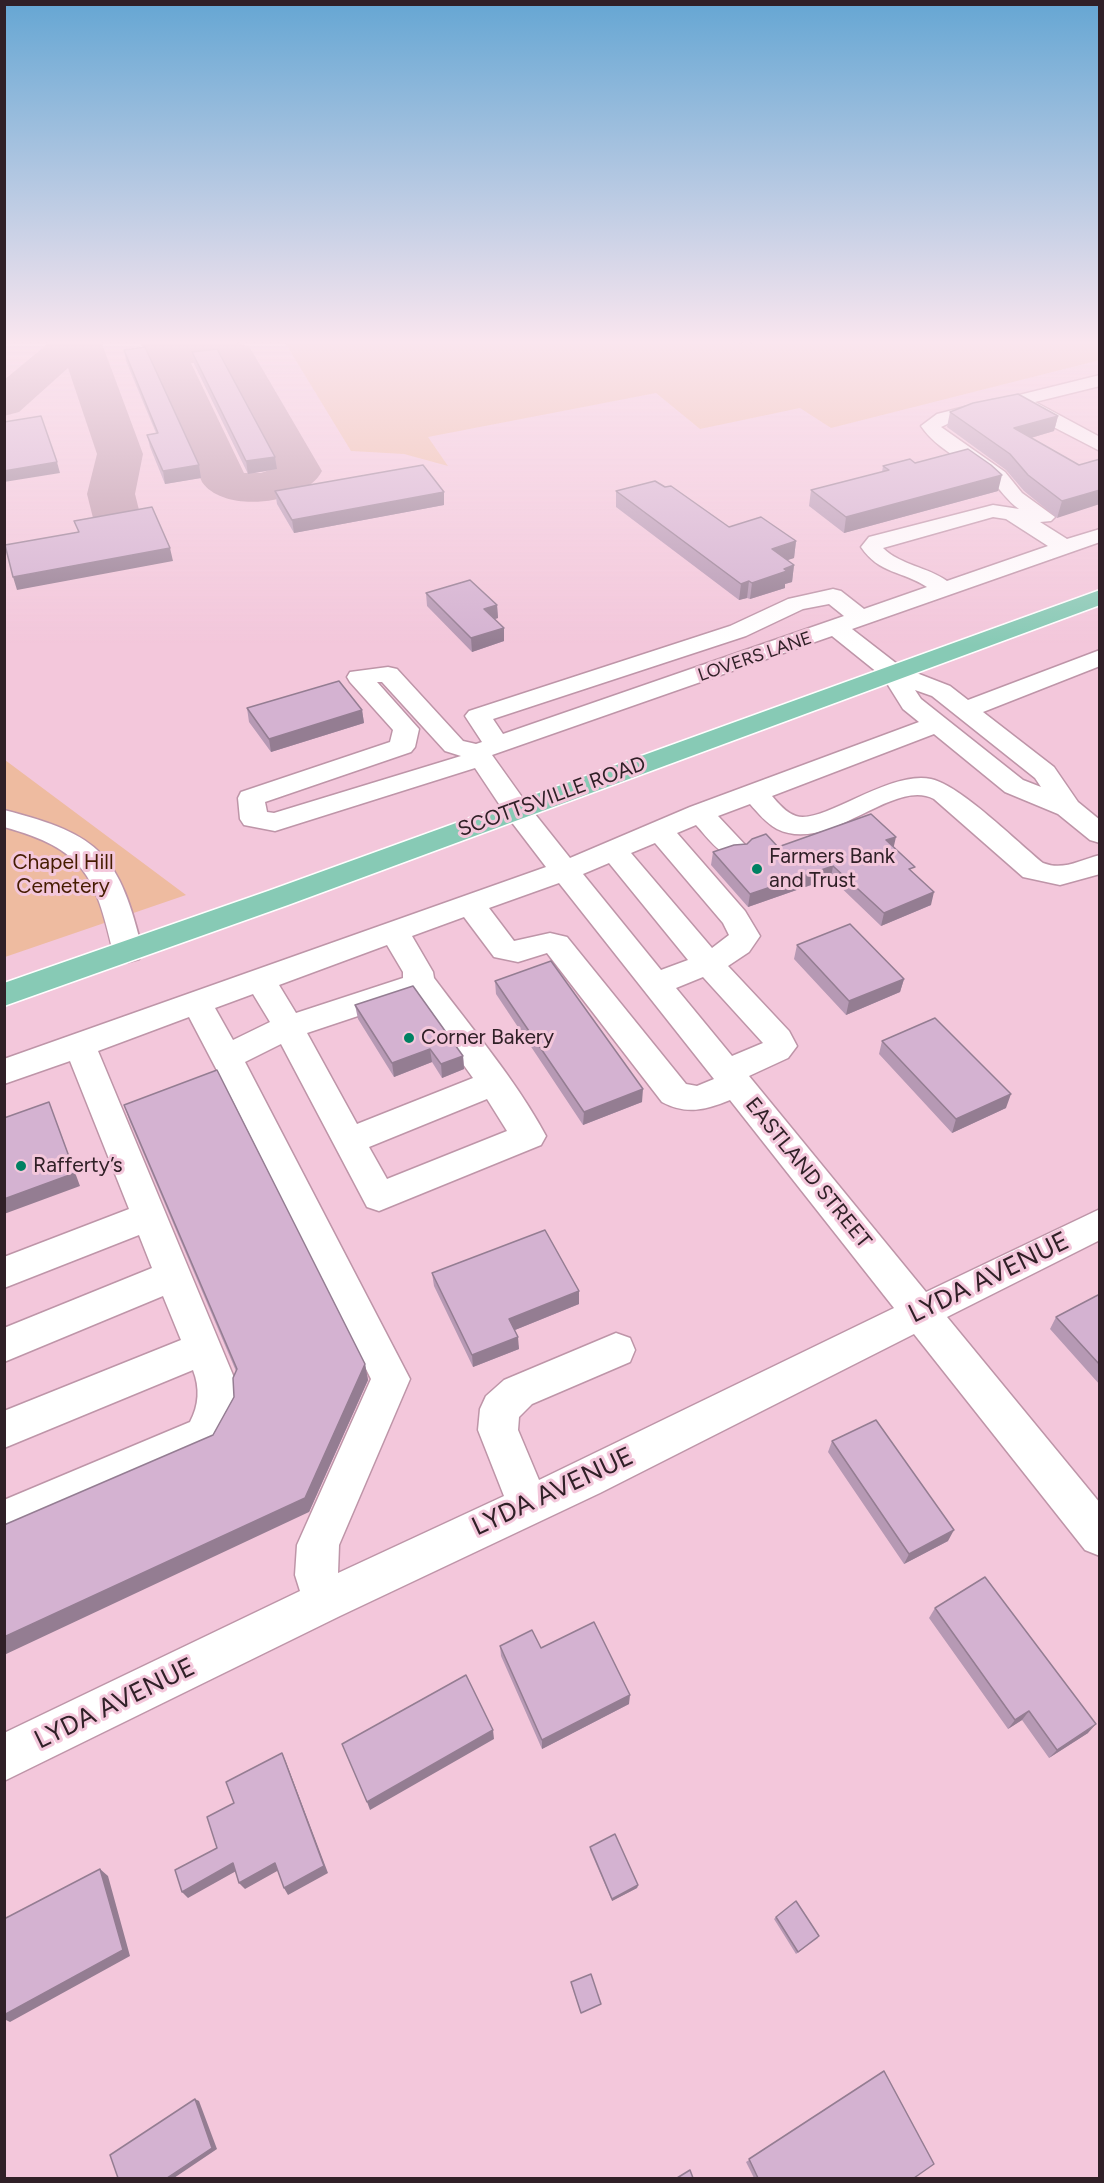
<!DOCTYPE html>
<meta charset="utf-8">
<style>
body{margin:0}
#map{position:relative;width:1104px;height:2183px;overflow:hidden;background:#f3c7db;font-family:Figtree,sans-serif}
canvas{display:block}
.frame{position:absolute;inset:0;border:6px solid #302027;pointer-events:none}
</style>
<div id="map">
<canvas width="1104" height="2183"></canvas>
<div class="frame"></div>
</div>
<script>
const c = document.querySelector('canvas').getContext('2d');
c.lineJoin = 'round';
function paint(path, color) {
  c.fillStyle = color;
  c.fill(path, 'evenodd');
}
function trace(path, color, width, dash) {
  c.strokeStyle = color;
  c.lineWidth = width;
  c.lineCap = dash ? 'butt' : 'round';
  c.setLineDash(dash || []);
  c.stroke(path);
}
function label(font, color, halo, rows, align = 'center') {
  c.font = font + ' Figtree,sans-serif';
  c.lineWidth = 6;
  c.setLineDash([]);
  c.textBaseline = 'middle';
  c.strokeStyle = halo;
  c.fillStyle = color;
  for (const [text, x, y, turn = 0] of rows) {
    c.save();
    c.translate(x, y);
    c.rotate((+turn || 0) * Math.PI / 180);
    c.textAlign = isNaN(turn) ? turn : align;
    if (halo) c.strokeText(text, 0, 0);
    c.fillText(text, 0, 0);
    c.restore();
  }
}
const green = new Path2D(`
 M284,341h429l34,3 28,-3h324l1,19 -269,68 -31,-20 -100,21 -44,-36 -228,44 20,29 -44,-12 -53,-3z
 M5,760l181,135 -181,62z`);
const taxiway = new Path2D(`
 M51,341h50l42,113 -8,40 8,32 -7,10 -17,5 -17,-5 -7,-10 -8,-32 10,-40 -29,-86 -49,44 -15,4v-36z
 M140,341h87l22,5 73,125c-17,34 -98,43 -120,11zM191,363l28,1 56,104 -14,5h-17z`);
const minor = new Path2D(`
 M1100,375v11l-65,16 65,35v14l-89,-46 -2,-4 2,-4z
 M993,400l7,2 2,4 -2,4 -42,9 -17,8 64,45 17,21 33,24 -4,4 -11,1 27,17 33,-10v13l-248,87 49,38 49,19 18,14 132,-50v16l-117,46 71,55 24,35 22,18v23l-10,-3 -32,-26 -53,-22 -71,-58 -162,62c6,7 14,17 24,20 26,9 93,-46 135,-37 29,6 86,63 112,84 20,8 37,-3 57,-8v19l-40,11 -37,-8 -89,-78c-41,-22 -105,56 -157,30 -11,-6 -19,-16 -27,-25l-32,12 31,33 -4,6c-23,6 -35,-15 -49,-30l-19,8 68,78 15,25 -11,16 -21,14 61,65 8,15 -9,12 -39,18 177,216 174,-83v31l-153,77 153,186v53l-15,-6 -171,-216 -314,159 -260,123 -336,165v-48l296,-142 -5,-16 2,-30 74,-166 -138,-278 -44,-84 -91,34 137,329 2,31 -19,37 -214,93v-41l186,-78c9,-17 10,-34 3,-52l-189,78v-37l177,-71 -18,-44 -159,66v-34l148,-60 -13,-33 -135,53v-31l125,-48 -59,-148 -66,23v-25l542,-192 -39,-51 -32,-48 -200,63 -31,-6 -4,-6 -2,-21 3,-6 149,-50 3,-12 -43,-48 -3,-5 3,-5 38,-5 9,2 66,72 13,3 6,-2 -17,-26 4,-5 261,-85 58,-27 45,-10 8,2 23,18 63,-22c-24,-16 -48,-13 -66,-40l8,-10 124,-32 26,4c-12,-8 -19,-21 -30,-30 -23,-18 -52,-29 -68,-53l16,-12zM993,517l13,2 42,27 -101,35c-19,-14 -47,-16 -64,-33zM829,604l15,12 -341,118 -10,-15 253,-83 57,-27zM832,636l51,41 20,32 16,13 -229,85 -120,51 -43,-54 -35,-49zM377,682h5l63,69 16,5 -187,57 -7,-1 -2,-10 146,-50 4,-5 4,-18zM915,690l17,6 103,82 6,9 -18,-7 -102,-81zM655,843l68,80 6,12 -17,13 -81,-95zM609,863l79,97 -27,10 -78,-96zM559,883l155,196 -17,7 -11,-2 -119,-147 -17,-4 -36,8 -25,-33zM464,917l30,40 24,5 29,-9 115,149c24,13 44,8 68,-2l164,208 -355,172 -21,-50 1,-13 13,-13 98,-42 5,-12 -5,-12 -14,-5 -112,47 -18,16 -6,13 -2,21 26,66 -166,77 1,-28 71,-166 -165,-317 36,-18 86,163 12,4 162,-66 5,-9c-30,-56 -74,-107 -112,-158l-1,-6 -21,-36zM387,945l16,27v6l-107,35 -17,-28zM703,977l60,66 -31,13 -56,-68zM253,994l17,28 -37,18 -18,-32zM415,997l58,81 -116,46 -50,-91zM487,1099l20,32 -120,48 -18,-32z
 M4,810c98,25 115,45 139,142l-4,7 -11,3 -11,-3 -4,-7c-18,-77 -29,-103 -109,-125z`);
const major = new Path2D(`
 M1100,590v15l-812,300 -284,101v-23l264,-92z`);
const wall = new Path2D(`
 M124,350l75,115 2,13 -36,6 -15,-37 -3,-12 9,-2 -30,-72z
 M192,352l83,105 2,12 -29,5 -54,-110z
 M950,412l108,4 -4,15 -23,7 48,27 -22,53 -33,-27 -18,-21 -59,-43z
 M915,463l83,28 -154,42 -35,-27 2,-16 71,-18 1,-6z
 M665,487l64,40 67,14 -2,17 -7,2 7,5 -2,17 -7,2v4l-35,11 -3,-1 -8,2 -123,-93v-16z
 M275,491l169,14 -150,28 -17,-29z
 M426,593l71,12 1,13 -3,1 9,22 -32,11 -45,-46z
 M247,708l115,2 2,13 -93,29 -22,-30z
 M778,847h115l20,26 18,32 -50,21 -50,-48 -83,29 -37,-42 2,-13z
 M797,945l107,34 -4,13 -54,23 -52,-56z
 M495,981l147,121 -59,23 -87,-131z
 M355,1005l108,51 1,13 -22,9 -10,-16 -38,15 -36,-58z
 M882,1041l124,67 -54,25 -73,-79z
 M124,1105l241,259 3,16 -59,132 -96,-77 21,-38 2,-26 -106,-249z
 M432,1273l147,18v13l-64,26 4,19 -46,18 -39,-81z
 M1100,1296v89l-50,-56 6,-12z
 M832,1441l116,100 -44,23 -76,-112z
 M935,1608l153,125 -39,25 -27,-38 -14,9 -79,-111z
 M500,1646l41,2 88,56 -87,45 -41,-93z
 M590,1847l48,38 -1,3 -25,13 -22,-51z
 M776,1917l42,21 -22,16 -22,-35z
 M884,2071l30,107h-160l-8,-16z`);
const shadedWall = new Path2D(`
 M1058,416l-4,15 -44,13 4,-16z
 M275,457l2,12 -29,5 -2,-13z
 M57,462l3,11 -56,9v-11z
 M199,465l2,13 -36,6 -2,-13z
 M1002,475l-4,16 -154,42 2,-16z
 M1100,490v14l-43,14 5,-17z
 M444,492v13l-150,28 -2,-13z
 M796,541l-2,17 -24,8 2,-17z
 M170,548l3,13 -156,29 -4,-13z
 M794,565l-2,17 -7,2v4l-35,11 2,-16z
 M749,581l-2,17 -8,2 2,-16z
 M497,605l1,13 -13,4 -1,-13z
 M504,628v13l-32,11 -1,-14z
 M362,710l2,13 -93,29 -2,-13z
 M896,837l-3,13 -7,-10z
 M833,866l-2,12 -83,29 2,-13z
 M934,892l-3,13 -50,21 3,-13z
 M904,979l-4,13 -54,23 3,-14z
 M430,1049l2,13 -38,15 -2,-14z
 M463,1056l1,13 -22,9 -1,-14z
 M643,1089l-1,13 -59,23 1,-13z
 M1011,1094l-5,14 -54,25 4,-14z
 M49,1102l31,84 -76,28v-15z
 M579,1291v13l-69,28 -1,-13z
 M518,1337l1,12 -46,18 -1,-12z
 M365,1364l3,16 -59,132 -305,143v-18z
 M954,1530l-6,11 -44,23 5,-10z
 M630,1695l-1,9 -87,45v-9z
 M1029,1711l-7,9 -14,9 7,-9z
 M1096,1724l-8,9 -39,25 8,-8z
 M493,1730l1,9 -124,71 -3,-8z
 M282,1753l4,9 42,111 -40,22 -4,-7z
 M233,1863l5,7 -50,28 -6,-6z
 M275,1863l4,7 -34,19 -6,-6z
 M100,1869l8,7 22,80 -120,66 -6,-3v-4z
 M638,1885l-1,3 -25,13v-2z
 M195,2099l4,2 18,48 -43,29h-7z`);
const building = new Path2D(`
 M145,347l54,118 -36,6 -16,-36 11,-2 -34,-83z
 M217,349l58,108 -29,4 -54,-109z
 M1018,394l40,22 -44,12 65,37 21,-6v31l-38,11 -34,-26 -18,-21 -60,-42 23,-9z
 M41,416l16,46 -53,9v-49z
 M968,449l23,16 11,10 -156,42 -35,-27 78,-20 -6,-4 27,-7 5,4z
 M423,465l21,27 -152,28 -17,-29z
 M655,481l10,6 6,-1 58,41 32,-10 35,24 -24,8 22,16 -10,4 3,2 -35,12 -3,-2 -8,3 -125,-93z
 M152,507l18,41 -157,29 -8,-32 74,-13 -5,-11z
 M470,580l27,25 -13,4 20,19 -33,10 -45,-45z
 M339,681l23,29 -93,29 -22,-31z
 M871,814l25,23 -10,3 29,27 -6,2 25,23 -50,21 -51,-47 -83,28 -37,-42 21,-7 13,-1 5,-5 14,-5 12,13z
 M850,924l54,55 -55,22 -52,-56z
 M551,961l92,128 -59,23 -89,-131z
 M413,986l50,70 -22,8 -11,-15 -38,14 -37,-58z
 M935,1018l76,76 -55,25 -74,-78z
 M217,1070l148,294 -60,134 -301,139v-112l209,-90 21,-38 -1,-19 4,-9 -113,-264z
 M49,1102l26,71 -71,26v-81z
 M545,1230l34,61 -70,28 9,18 -46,18 -40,-82z
 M1098,1295l2,1v69l-44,-48z
 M876,1420l78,110 -45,24 -77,-113z
 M985,1577l111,147 -39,26 -28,-39 -14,9 -80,-112z
 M594,1622l36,73 -88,45 -42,-94 32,-16 9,18z
 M466,1675l27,55 -126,72 -25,-58z
 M282,1753l42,113 -40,22 -9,-25 -36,20 -6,-20 -51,29 -7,-22 42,-22 -10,-31 27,-14 -8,-21z
 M615,1834l23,51 -26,14 -22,-52z
 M100,1869l23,81 -119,65v-96z
 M796,1901l23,35 -21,16 -22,-35z
 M591,1974l10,30 -20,9 -10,-31z
 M884,2071l50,93 -20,14h-156l-9,-19z
 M195,2099l17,49 -45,30h-49l-8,-23z
 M690,2170l3,8h-16z`);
const markers = [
 [757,869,6,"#008162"],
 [409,1038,6,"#008162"],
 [21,1166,6,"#008162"]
];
const farStreetnames = [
 ["LOVERS LANE",755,657,-19]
];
const streetNames = [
 ["SCOTTSVILLE ROAD",552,797,-20],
 ["EASTLAND STREET",808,1173,51]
];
const poiNames = [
 ["Farmers Bank",769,857],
 ["and Trust",769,881],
 ["Corner Bakery",421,1038],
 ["Rafferty’s",33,1166]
];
const parkNames = [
 ["Chapel Hill",63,863],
 ["Cemetery",63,887]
];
const nearStreetnames = [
 ["LYDA AVENUE",989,1278,-26],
 ["LYDA AVENUE",553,1492,-25],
 ["LYDA AVENUE",115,1704,-26]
];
paint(green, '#eebba0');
paint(taxiway, '#ba96a7');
trace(minor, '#be95a8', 3);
trace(major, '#fff', 3);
paint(minor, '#fff');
paint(major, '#87cab5');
paint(wall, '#b699b4');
paint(shadedWall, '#947d92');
paint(building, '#d4b2d1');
trace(building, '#947d92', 1.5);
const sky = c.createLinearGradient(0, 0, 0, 646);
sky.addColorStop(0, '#65a6d3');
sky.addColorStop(0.53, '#fae6ef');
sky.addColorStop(1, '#fae6ef00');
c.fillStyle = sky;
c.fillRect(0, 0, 1104, 646);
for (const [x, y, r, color] of markers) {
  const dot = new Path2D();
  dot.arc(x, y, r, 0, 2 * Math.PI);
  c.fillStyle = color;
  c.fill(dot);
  trace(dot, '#f3c7db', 2);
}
label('18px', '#302027', '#f3c7db', farStreetnames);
label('21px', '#302027', '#f3c7db', streetNames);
label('21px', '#302027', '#f3c7db', poiNames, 'left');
label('21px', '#451c01', '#f3c7db', parkNames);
label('26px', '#302027', '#f3c7db', nearStreetnames);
</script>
